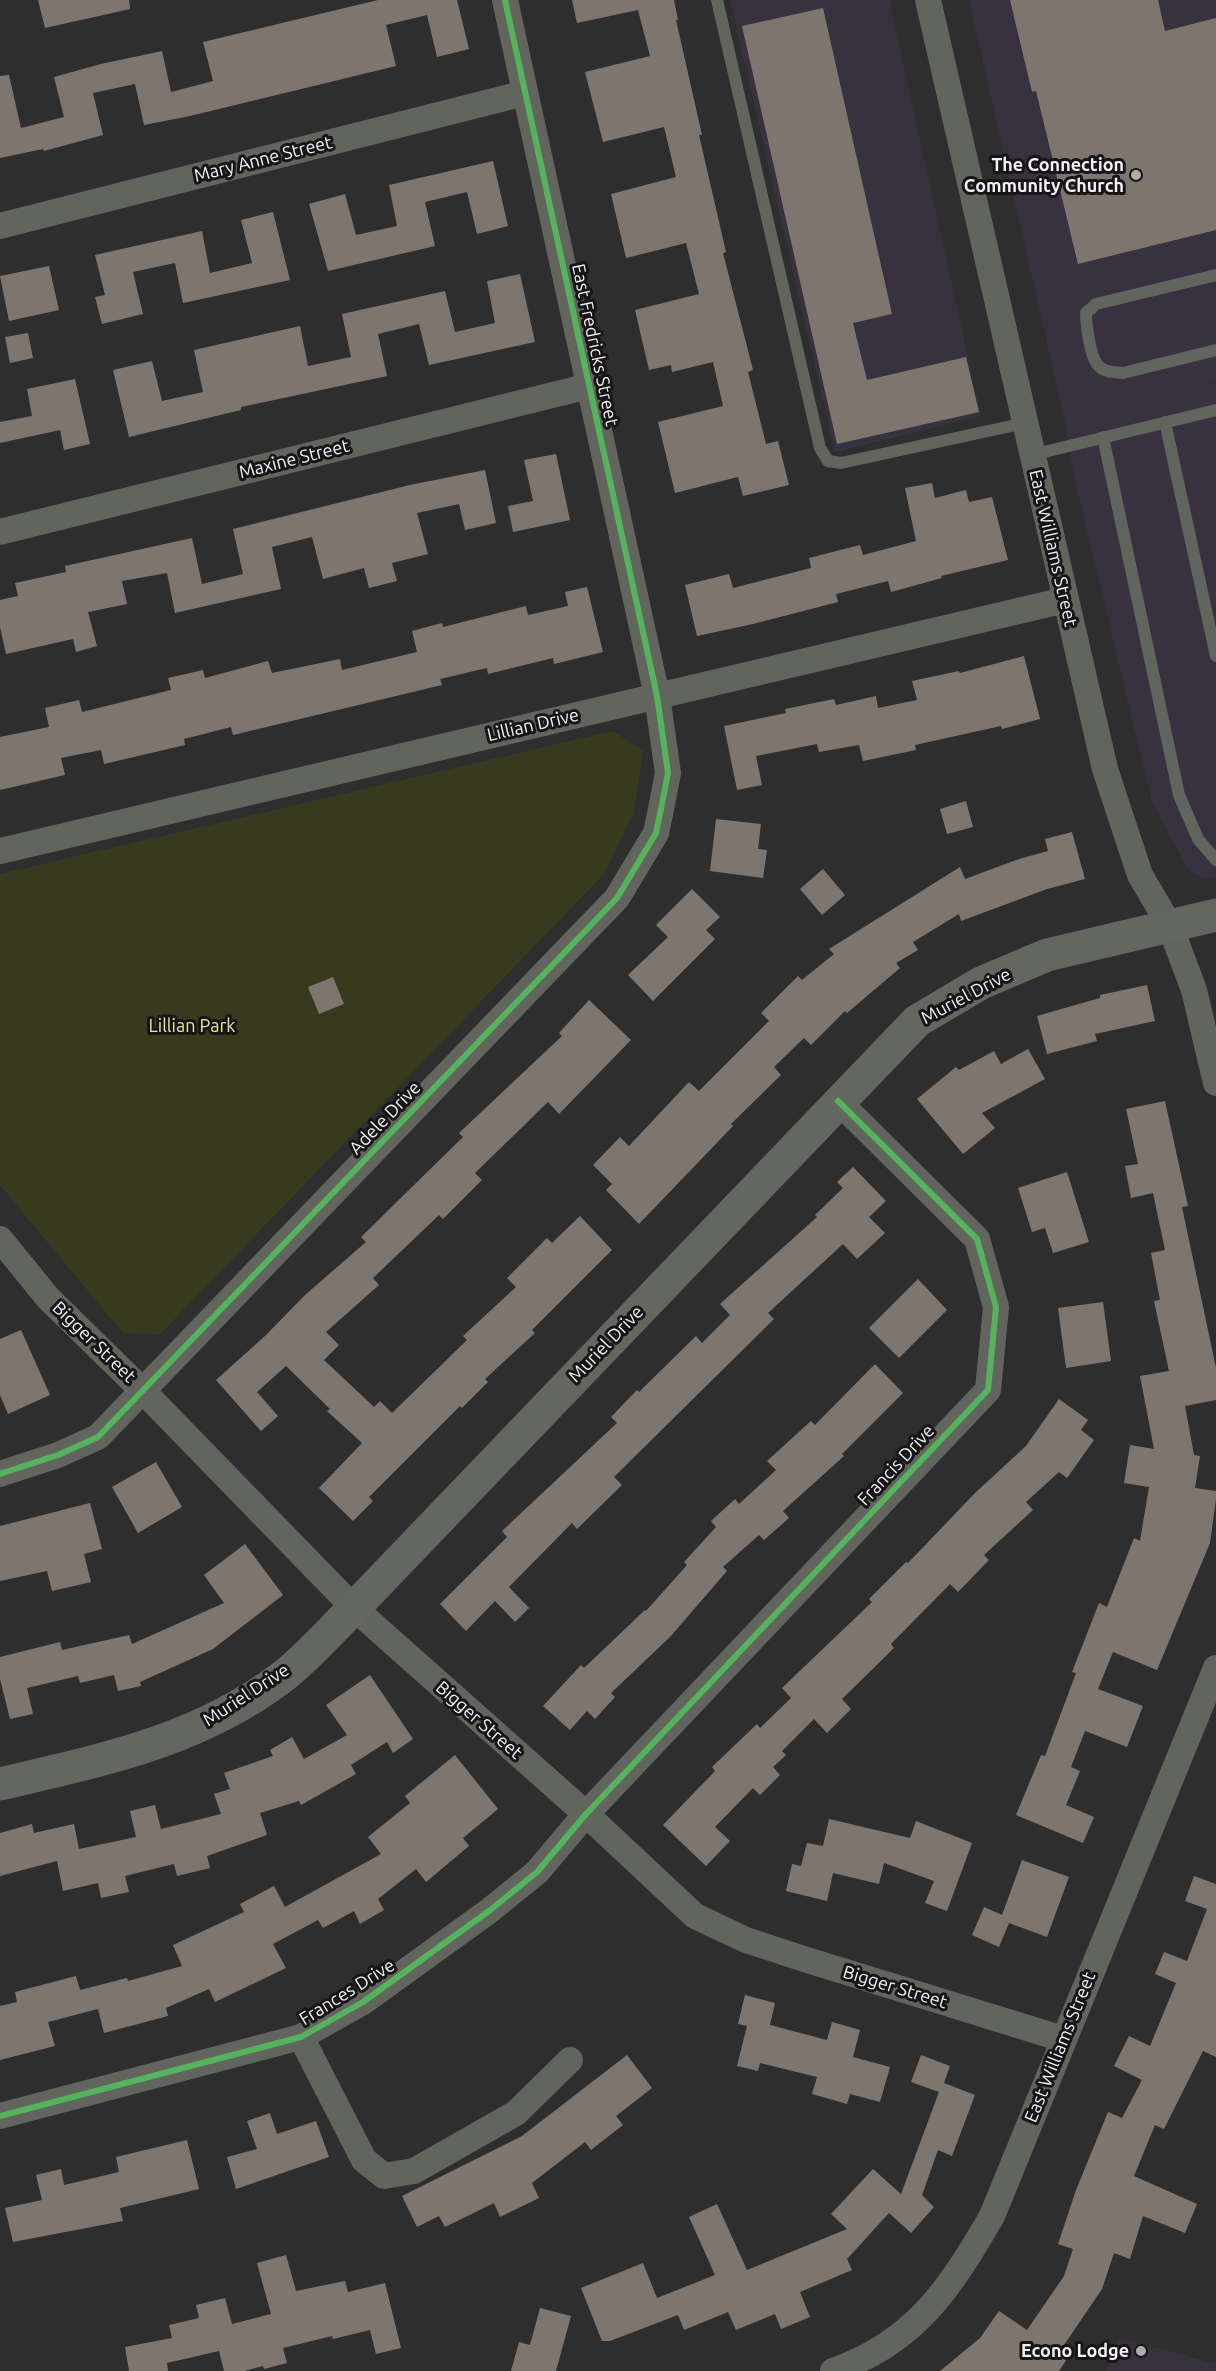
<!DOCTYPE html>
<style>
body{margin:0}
canvas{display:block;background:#2f2e2f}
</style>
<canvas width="1216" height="2371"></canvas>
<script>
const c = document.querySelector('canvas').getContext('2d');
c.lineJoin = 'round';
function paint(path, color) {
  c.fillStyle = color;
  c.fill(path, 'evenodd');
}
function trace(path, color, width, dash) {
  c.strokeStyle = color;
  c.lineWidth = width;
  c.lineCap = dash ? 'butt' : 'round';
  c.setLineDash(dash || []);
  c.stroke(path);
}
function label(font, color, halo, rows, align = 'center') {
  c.font = font + ' Ubuntu,sans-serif';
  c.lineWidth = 6;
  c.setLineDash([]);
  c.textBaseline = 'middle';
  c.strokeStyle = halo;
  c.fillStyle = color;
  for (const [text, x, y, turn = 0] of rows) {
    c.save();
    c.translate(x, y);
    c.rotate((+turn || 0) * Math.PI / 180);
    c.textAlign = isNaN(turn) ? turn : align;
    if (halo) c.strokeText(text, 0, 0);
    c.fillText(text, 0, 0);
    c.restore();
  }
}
const commercial = new Path2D(`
 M730,0h159l92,416 -146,36z
 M969,0h247v381l-33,8 33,-7v494l-12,3 -15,-8 -37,-69 -78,-326 -10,-59z
 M1119,2338l97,26v7h-110z`);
const green = new Path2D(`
 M613,731l30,20 -9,62 -30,61 -444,460 -37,-1 -123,-148v-311z`);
const building = new Path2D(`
 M38,0h91l1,9 -85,19z
 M378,0h79l12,49 -32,8 -10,-42 -41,10 10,41 -206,50 -46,9 -9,-41 -42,9 10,42 -59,16 -1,-2 -43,9v-82l9,-1 12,53 43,-11 -10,-40 47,-13 61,-13 9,41 42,-11 -10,-39z
 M572,0h102l4,20h-2l26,115h-3l27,117 -3,1 30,117 -5,2 18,72 12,-3 11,44 -46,11 -5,-19 -63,16 -17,-71 65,-16 -10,-44 -41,10 -1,-7 -22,5 -14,-60 64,-16 -13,-51 -60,15 -15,-64 65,-17 -12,-50 -61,15 -18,-70 65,-16 -12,-46 -61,13z
 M1010,0h148l7,31 51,-13v212l-138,34 -42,-173 -4,1z
 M823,8l69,306 -39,9 14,57 99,-23 13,55 -142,32 -95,-418z
 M493,161l15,65 -31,8 -10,-42 -42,10 10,44 -107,25 -19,-67 36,-10 11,41 41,-9 -8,-41z
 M273,212l17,68 -107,23 -8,-40 -42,9 10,42 -41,10 -7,-27 10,-2 -10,-40 107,-24 8,42 42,-10 -11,-43z
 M49,266l10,44 -50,11 -9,-45z
 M520,274l15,68 -106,23 -10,-41 -41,10 9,42 -146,31v3l-112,27 -16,-67 39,-9 10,40 41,-9 -9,-42 106,-24 8,40 43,-9 -9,-43 103,-23 10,41 40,-9 -8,-42z
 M28,333l5,25 -23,5 -5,-26z
 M75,379l15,65 -26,6 -4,-20 -60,13v-21l32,-6 -5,-27z
 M556,454l14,66 -57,12 -5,-26 25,-5 -9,-41z
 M485,470l11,53 -31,7 -6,-26 -42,9 11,41 -36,9 5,18 -28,7 -5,-20 -41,11 -11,-42 -40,10 9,42 -106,24 -8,-40 -45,8 5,23 -39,8 9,34 -21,6 -3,-13 -67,15 -6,-27v-27l18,-4 -3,-13 51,-11 -1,-6 127,-28 10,46 41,-10 -10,-45 177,-44z
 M932,483l3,15 31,-8 3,12 23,-5 16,63 -67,16 1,2 -51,14 -3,-11 -52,13 2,8 -85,22 -56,12 -12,-51 44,-11 4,14 78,-20 -2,-10 51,-13 3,10 53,-14 -11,-53z
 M587,587l16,65 -49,12 -1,-6 -65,16 -1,-6 -47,11 2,6 -209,50 -2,-8 -47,12 1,6 -81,19 -3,-14 -40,8 4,17 -65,15v-53l49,-10 -4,-19 34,-8 3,12 89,-22 -3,-12 35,-8 2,8 63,-17 4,12 68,-14 2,11 75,-18 -5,-21 30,-8 1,4 83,-21 2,9 40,-9 -3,-14z
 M1024,656l16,63 -38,10 -1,-3 -86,19 1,5 -53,11 -4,-16 -40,7 -2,-8 -61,12 6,29 -25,5 -13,-64 62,-13 -1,-4 49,-10 2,6 40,-9 2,12 39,-8 -5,-19 47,-10 1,2z
 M966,801l7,26 -26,7 -7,-25z
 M716,819l45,5 -3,25 9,1 -4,28 -53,-7z
 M1072,832l13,47 -38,10 -86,32 -2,-7 -46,28 5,8 -22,13 4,5 -53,45 -2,-2 -34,34 -7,-7 -30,29 7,8 -50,49 2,2 -94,98 -33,-34 6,-6 -19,-19 27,-28 9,9 60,-64 10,9 70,-70 -8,-8 37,-37 4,4 32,-26 -5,-5 131,-82 5,12 54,-20 29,-8 -3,-12z
 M823,869l22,26 -23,20 -22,-26z
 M692,889l28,28 -14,13 9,9 -62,62 -25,-26 40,-38 -12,-12z
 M333,977l11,27 -25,10 -11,-27z
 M1147,985l8,36 -60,13 2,7 -50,13 -10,-38 63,-18v-3z
 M589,1000l42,40 -72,74 -11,-12 -73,71 7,7 -39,39 -4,-4 -66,63 6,7 -53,47 13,13 -15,15 50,47 6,-6 12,12 75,-73 -4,-4 53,-49 -9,-9 40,-40 5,5 28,-27 32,34 -80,80 3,3 -50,46 3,3 -26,26 -2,-2 -91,91 4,4 -20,20 -34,-33 43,-45 -35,-32 3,-2 -44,-43 -29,26 21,24 -17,15 -45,-51 49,-44 40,-41 61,-53 -5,-5 102,-100 -4,-4 103,-97 -3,-3z
 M1028,1049l17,30 -63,34 13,15 -32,26 -46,-55 39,-32 3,3 35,-19 7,13z
 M1165,1101l23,105 -6,1 34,161v32l-31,6 9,49 6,1 -5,32 21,3v8l-6,44 -53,127 -44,-18 -15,37 45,17 -16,41 -42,-16 -14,36 9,4 -14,34 28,12 -11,26 -67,-28 25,-60 4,1 31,-83 -4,-1 27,-69 8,4 27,-69 6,3 9,-54 -25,-4 6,-38 24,4 -14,-73 29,-5 -15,-70 6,-1 -9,-47 14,-3 -12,-57 -22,5 -6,-32 13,-2 -12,-55z
 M853,1167l33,34 -17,16 16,16 -28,26 -14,-15 -75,69 6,6 -160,158 8,8 -45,44 -5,-6 -63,64 20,21 -14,14 -20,-21 -29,30 -26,-27 67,-67 -5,-6 115,-108 -6,-6 26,-27 2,2 57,-56 6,7 28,-28 -10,-11 97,-87 -2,-2 28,-27 -6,-6z
 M1067,1172l22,70 -36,11 -8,-25 -13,4 -14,-44z
 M918,1279l29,31 -48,48 -30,-30z
 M1103,1302l8,59 -45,7 -8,-60z
 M21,1330l29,65 -42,19 -8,-19v-56z
 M875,1364l28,29 -61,61 2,2 -61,55 6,7 -25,22 -5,-5 -36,32 4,4 -57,66 -59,56 4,4 -20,22 -8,-8 -17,19 -27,-24 38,-41 3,3 61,-58 1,1 41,-46 -3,-3 32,-35 -5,-6 24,-22 4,5 37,-34 -9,-9 44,-40 4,4z
 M1059,1399l29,21 -7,10 13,10 -27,38 -8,-6 -33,30 7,8 -49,45 5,5 -31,32 -8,-8 -59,60 3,4 -52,51 9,10 -24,24 -13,-14 -32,32 4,4 -13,12 7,8 -20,20 -7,-7 -38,39 15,14 -24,25 -43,-41 52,-54 -3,-4 45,-43 3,4 31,-30 -9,-10 90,-86 -3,-3 37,-37 2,1 67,-70 51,-47z
 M156,1462l26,45 -44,26 -26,-46z
 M90,1503l12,46 -18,5 7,28 -39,9 -5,-20 -47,10v-55z
 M245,1544l38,51 -70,54 -73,33 1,4 -23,5 -4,-16 -34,8 -2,-7 -51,12 6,26 -23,5 -10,-40v-22l60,-15 2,8 67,-15 3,9 92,-41 -20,-28z
 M370,1675l43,64 -20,14 -6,-11 -36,23 5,9 -55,31 -2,-4 -39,12 7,22 -60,21 3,12 -33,8 -3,-12 -49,12 4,16 -28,6 -3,-15 -35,8 -6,-30 -57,15v-43l32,-9 2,9 40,-9 5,25 57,-12 -6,-26 25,-6 6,24 60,-15 -7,-20 16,-5 -6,-16 49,-17 -3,-6 22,-13 12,22 43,-24 -21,-30z
 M455,1755l43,54 -35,29 6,8 -43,36 -10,-13 -38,30 6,11 -24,14 -6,-13 -31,17 -5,-8 -45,24 13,24 -71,34 -6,-13 -43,19 2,8 -64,17 -6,-24 -50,13 7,24 -55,14v-54l17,-4 -2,-10 61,-16 4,14 47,-12 1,3 54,-15 -9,-21 71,-33 -4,-8 34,-18 11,21 96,-53 -13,-17 42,-34 -5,-7z
 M829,1819l81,19 6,-17 56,22 -25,68 -22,-8 9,-22 -50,-18 -5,21 -46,-11 -6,28 -41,-10 6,-27 9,2 6,-23 16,3z
 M1022,1860l47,17 -22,60 -38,-14 -10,24 -27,-12 12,-28 18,8z
 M1194,1876l22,8v173l-13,-6 -39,78 -9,-4 -21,51 63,28 -12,29 -42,-17 -13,43 -16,-6 -12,36 -42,62 9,5 -10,15h-119l40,-33 19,-27 28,19 37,-54 9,-27 -15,-5 18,-54 32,-78 14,6 20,-38 -28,-14 15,-30 21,10 26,-63 -21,-9 9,-22 23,9 20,-52 -22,-8z
 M745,1995l30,8 -5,22 57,15 5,-18 28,8 -7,27 37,10 -10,35 -30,-8 -3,10 -35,-10 5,-17 -57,-14 -2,8 -21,-5 10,-40 -9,-2z
 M627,2055l25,33 -36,28 7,9 -32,25 -6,-8 -53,41 7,15 -39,19 -6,-14 -49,24 -6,-11 -22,11 -15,-31 120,-60z
 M921,2055l29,11 -6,17 31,12 -23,61 -14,-6 -16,45 12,12 -23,26 -22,-20 -42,46 5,11 -52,22 10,25 -29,12 -6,-15 -39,16 -8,-18 -44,18 -6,-15 -68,26h-8l-21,-53 62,-25 14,35 58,-23 -26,-58 28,-13 30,66 100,-41 -16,-15 42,-45 28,25 38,-102 -28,-10z
 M270,2113l7,21 39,-13 13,36 -93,32 -9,-32 30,-8 -10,-28z
 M187,2140l12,49 -79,19 3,13 -110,21 -8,-34 37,-8 -6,-25 25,-6 3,16 55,-13 -3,-15z
 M286,2255l10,36 49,-10 3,11 37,-9 16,65 -25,6 -6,-24 -37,9 -1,-3 -49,12 4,15 -23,6 -1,-3 -19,5h-20l-5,-20 -52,12 1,8h-39l-4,-24 47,-9 -3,-13 30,-7 -3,-13 29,-7 7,26 39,-10 -14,-51z
 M540,2308l31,8 -15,55h-45l8,-29 11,3z`);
const lane = new Path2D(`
 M717,0l103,448 8,13 13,2 184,-40
 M1216,275l-120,29 -10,9c0,11 4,42 11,51 6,9 18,8 26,9l93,-23
 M1165,422l51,234
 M1103,437l76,358 19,44 18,21
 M1032,455l184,-45`);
const street = new Path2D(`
 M928,0l177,769 35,106 30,51 24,64 22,93
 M0,226l525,-133
 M0,532l589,-146
 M0,851l1065,-251
 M0,1239l48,59 95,93 211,217 232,206 109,102 51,24 58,19 259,80
 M0,1474l58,-19 40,-18 519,-539 39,-65 5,-24 7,-36 -11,-77 -152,-696
 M301,2037l63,123 20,16 30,-5 102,-58 54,-53
 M0,2116l301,-79 62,-35 126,-91 48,-39 49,-58 402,-424 8,-83 -19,-68 -139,-138
 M833,2371c83,-29 117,-83 159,-155l224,-548`);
const secondary = new Path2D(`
 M0,1784c101,-24 196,-42 281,-106 26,-20 49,-47 73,-70l563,-587 64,-38 66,-28 169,-40`);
const cycleway = new Path2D(`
 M0,1474l58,-19 40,-18 519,-539 39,-65 5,-24 7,-36 -11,-77 -152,-696
 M0,2116l301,-79 62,-35 126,-91 48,-39 49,-58 402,-424 8,-83 -19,-68 -139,-138`);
const markers = [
 [1136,175,6,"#aeadaf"],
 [1141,2351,6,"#aeadaf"]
];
const streetNames = [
 ["Mary Anne Street",263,159,-14],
 ["East Fredricks Street",595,345,78],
 ["Maxine Street",294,459,-14],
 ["East Williams Street",1053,548,77],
 ["Lillian Drive",533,725,-13],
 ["Muriel Drive",966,996,-28],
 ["Adele Drive",385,1118,-46],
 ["Bigger Street",94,1342,44],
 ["Muriel Drive",606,1344,-46],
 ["Francis Drive",896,1465,-47],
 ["Muriel Drive",246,1695,-33],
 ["Bigger Street",479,1720,41],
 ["Bigger Street",895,1987,17],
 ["Frances Drive",347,1992,-32],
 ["East Williams Street",1060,2047,-68]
];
const poiNames = [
 ["The Connection",1124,165],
 ["Community Church",1124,186],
 ["Econo Lodge",1129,2351]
];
const parkNames = [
 ["Lillian Park",192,1026]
];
paint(commercial, '#38313f');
paint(green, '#383a1e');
paint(building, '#7e766e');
trace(lane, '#62645e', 12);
trace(street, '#62645e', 26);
trace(secondary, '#646660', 33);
trace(cycleway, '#56b35d', 6);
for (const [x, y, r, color] of markers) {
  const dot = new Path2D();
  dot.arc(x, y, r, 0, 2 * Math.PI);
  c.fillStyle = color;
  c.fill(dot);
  trace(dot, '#171517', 2);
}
label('18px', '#f3f1f4', '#171517', streetNames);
label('bold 18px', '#f3f1f4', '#171517', poiNames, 'right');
label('18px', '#e0ea9b', '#171517', parkNames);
</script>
